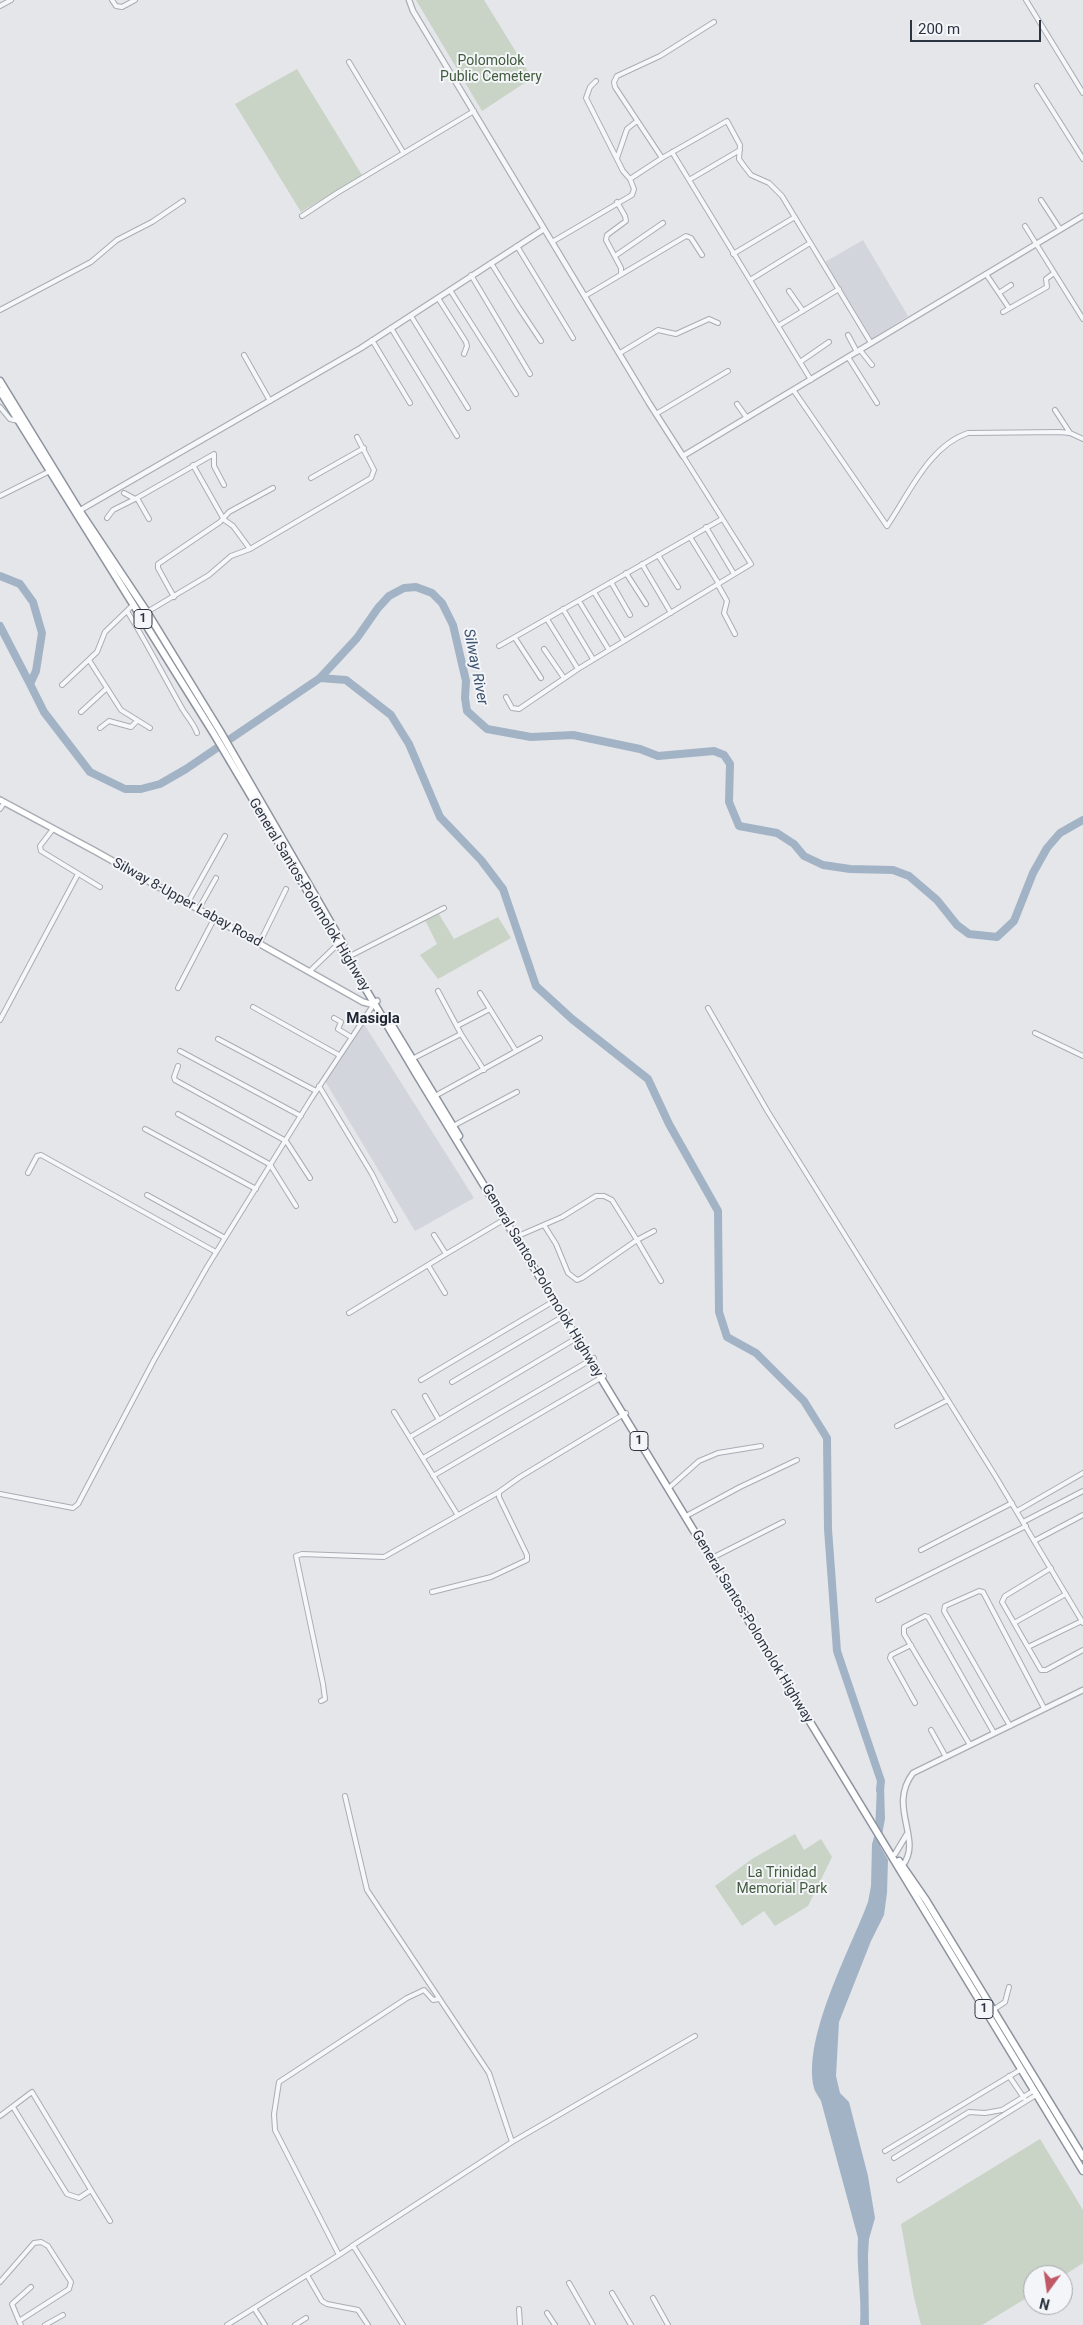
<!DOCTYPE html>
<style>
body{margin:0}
#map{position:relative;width:1083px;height:2325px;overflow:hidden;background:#e4e6ea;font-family:Roboto,sans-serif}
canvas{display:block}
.north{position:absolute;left:1023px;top:2265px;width:50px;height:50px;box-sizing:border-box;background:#f3f5f8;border:1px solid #a4a8af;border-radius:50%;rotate:194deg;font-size:14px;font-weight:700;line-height:20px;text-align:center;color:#2d3441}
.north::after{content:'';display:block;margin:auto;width:18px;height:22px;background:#c05865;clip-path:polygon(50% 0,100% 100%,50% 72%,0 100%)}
.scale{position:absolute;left:910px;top:20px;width:131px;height:22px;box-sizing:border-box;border:2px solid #2d3441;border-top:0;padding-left:6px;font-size:15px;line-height:18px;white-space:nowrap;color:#2d3441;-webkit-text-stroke:4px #f3f5f8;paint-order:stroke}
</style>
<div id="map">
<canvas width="1083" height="2325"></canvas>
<div class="north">N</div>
<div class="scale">200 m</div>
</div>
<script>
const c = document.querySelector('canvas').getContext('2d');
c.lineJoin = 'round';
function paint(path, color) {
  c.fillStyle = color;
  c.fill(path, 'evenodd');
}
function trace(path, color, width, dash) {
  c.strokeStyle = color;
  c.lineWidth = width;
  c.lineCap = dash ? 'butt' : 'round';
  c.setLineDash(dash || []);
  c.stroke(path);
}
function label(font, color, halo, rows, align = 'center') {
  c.font = font + ' Roboto,sans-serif';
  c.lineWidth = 4;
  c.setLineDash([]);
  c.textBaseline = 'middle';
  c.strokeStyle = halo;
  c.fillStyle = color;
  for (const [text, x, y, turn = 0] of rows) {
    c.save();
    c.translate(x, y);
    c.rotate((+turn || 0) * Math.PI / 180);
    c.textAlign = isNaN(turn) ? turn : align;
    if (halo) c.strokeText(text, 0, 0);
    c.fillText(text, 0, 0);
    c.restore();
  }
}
const built = new Path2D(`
 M863,240l45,76 -36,23 -47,-77z
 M364,1024l110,174 -59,33 -90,-150z`);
const green = new Path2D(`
 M416,0h68l48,78 -50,33z
 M297,69l65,106 -61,37 -66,-108z
 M437,911l17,28 44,-22 13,21 -73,41 -18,-24 17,-11 -13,-26z
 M795,1834l9,16 17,-11 11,18 -24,49 -33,20 -11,-15 -22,15 -27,-40 37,-27z
 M1040,2139l43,71v53l-20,13 -30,-1v19l-51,31h-61l-7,-28 -13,-73z`);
const water = new Path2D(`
 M881,1781l3,4 1,34 -5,27 8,14 -1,33 -3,22 -13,26 -32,81 -3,54 4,17 9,9 19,74 7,42 -6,21 -1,16 1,70h-9c2,-29 -4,-58 -2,-87l-37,-137c-2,-4 -6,-9 -7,-13 -12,-50 36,-138 54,-186l3,-16 1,-42 3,-10 2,-50z`);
const river = new Path2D(`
 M0,576l20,8 13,18 9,31 -6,38 -6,13 14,28 46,60 35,17h16l19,-5 26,-15 134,-91 37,-40 21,-30 11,-12 15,-8 12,-1 16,6 10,10 11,22 13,56 -1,17 2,13 20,18 44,8 42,-2 67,14 18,7 56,-5 10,4 6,9 -1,38 10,24 38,7 17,11 10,12 19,9 27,4 43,1 16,6 28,24 20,25 12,9 28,3 17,-16 19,-48 14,-25 13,-15 23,-13
 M0,626l30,58
 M320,678l26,2 45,35 18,29 31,73 41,43 22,29 33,97 36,33 76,60 21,45 49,87 1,101 8,25 29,16 48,48 23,37 1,91 9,122 44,130 -1,9`);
const minor = new Path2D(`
 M112,0l4,6 6,1 13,-7
 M1026,0l57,93
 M0,6l11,-6
 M714,22l-54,34 -43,20 -3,6 1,5 47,71 65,-37 13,24 -1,14 5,7 7,9 18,8 13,13 89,147
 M349,62l54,90
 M596,81l-6,6 -4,11 37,73 7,8 32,-21
 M1037,86l46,73
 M672,152l139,228
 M617,158l10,-29 10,-8
 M689,180l51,-30
 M1041,200l19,29
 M617,202l8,14 1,5 -19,14 -1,5 15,28v6
 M302,216l35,-23 137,-82
 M1025,226l58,93
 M552,242l80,-47 2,-6 -4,-10
 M517,246l56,92
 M733,254l62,-37
 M615,256l48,-33
 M491,263l28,45 22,33
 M986,274l23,34
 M471,275l59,99
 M750,280l60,-37
 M450,290l66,104
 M789,291l14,20
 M999,293l12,-8
 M585,296l101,-60 5,2 11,17
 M438,298l28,44 1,4 -3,8
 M0,310l91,-48 26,-22 35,-18 31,-21
 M1003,312l44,-25 -1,-8 8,-6
 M411,316l57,92
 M778,326l61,-37
 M391,328l66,108
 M848,335l9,17
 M372,340l38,63
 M860,350l12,15
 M620,353l38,-23 18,4 33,-15 9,4
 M244,355l26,46
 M848,357l29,46
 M800,362l29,-20
 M794,391l93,135c22,-32 42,-80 81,-93l91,-1 11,1 13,6
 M737,404l10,14
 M0,407l10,12 8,2
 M1055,410l15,23
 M656,414l72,-43
 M193,465l30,53
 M311,478l53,-30
 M124,493l11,6
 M0,496l50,-25
 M107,518l6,-8 24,-12
 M149,519l-12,-21 77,-44v12l10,19
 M223,519l10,7 17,23
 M706,527l28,47
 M690,537l29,47
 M658,555l20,32
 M642,564l29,49
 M626,573l20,31
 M611,582l19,33
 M718,585l9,16 -3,12 11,21
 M594,592l30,49
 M174,597l-16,-29v-4l62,-42 9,-10 44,-24
 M579,601l30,49
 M563,609l30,50
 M127,611c20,32 37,66 56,99 5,8 11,14 14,23
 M147,612l62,-37 22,-19 19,-7 121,-71 3,-8 -17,-33
 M547,619l31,50
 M515,638l26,40
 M499,646l223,-127
 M544,649l20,29
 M89,660l32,50 29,18
 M62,685l35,-33 8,-20 29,-28
 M506,697l6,11 7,1 59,-40 173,-105 -68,-108
 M81,712l26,-24
 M100,728l9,-7 22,6 6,-6
 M0,809l4,-6
 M53,829l-13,17 1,5 59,36
 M187,904l38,-68
 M198,910l18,-32
 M259,944l27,-55
 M350,956l94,-48
 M310,971l28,-27
 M178,988l36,-69
 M438,991l23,43 23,36
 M480,993l36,58
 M253,1007l86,48
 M708,1008l60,104 228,365 87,146
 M334,1018l7,4 -3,7 13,8
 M0,1020l78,-146
 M457,1026l33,-17
 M1035,1033l48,23
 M218,1039l98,52
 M180,1051l121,65
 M412,1059l49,-25
 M178,1066l-4,11 1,3 111,61
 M319,1086l53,88 23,46
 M435,1096l105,-58
 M178,1114l93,51
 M453,1126l64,-34
 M145,1129l111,60
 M286,1141l24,37
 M271,1166l25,40
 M28,1173l9,-17 4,-1 175,97
 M147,1195l78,43
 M654,1231l-17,9 24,41
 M434,1235l12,19 -18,11 17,28
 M518,1236l44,-19 34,-21h8l8,4 25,40 -55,38 -5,2 -9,-7 -12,-29 -12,-19
 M446,1254l59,-35
 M349,1313l79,-48
 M421,1380l133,-79
 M452,1382l115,-68
 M425,1396l14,24
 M394,1412l63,102
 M897,1426l51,-26
 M410,1437l170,-101
 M423,1458l171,-100
 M433,1476l171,-100
 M671,1486l28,-25 19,-8 43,-7
 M0,1494l73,14 5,-4 76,-144 53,-93 104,-168 63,-95
 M1017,1511l66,-38
 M688,1515l52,-28 57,-27
 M1023,1522l60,-31
 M1034,1541l49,-26
 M921,1550l91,-47
 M714,1557l69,-35
 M1051,1568l-46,28 -3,6 39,68h5l37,-20
 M432,1592l59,-15 36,-17v-5l-28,-58v-5l21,-15 106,-64
 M878,1600l148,-74
 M1014,1623l52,-29
 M911,1645l-20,10 -1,3 25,45
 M1028,1647l54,-26
 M321,1701l4,-2 -2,-15 -27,-128 6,-2 82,3 115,-65
 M1010,1726l-66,-115 1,-5 34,-15 4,1 61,116
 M931,1730l15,27
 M970,1745l-66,-111v-7l21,-11 3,1 66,116
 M345,1796l22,94 122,183 23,69
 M993,2010l12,-8 4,-15
 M1009,2076l15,22
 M0,2116l32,-24 59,98 -12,8 -12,-4 -54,-87
 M885,2151l135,-81
 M894,2158l75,-46 16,1 17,-3 31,-19
 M899,2180l137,-85
 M91,2190l19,31
 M352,2246l160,-104 183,-106
 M339,2255l12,-8h3l49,78
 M307,2275l15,26 5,3 31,6 10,15
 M0,2282l34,-39 7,-1 7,4 23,36 -2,7 -50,32 2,4
 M569,2283l24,42
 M612,2293l19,32
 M653,2298l15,27
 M254,2308l11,17
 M519,2309l1,16
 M547,2313l8,12
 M19,2321l-7,-17 19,-17
 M45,2325l18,-10
 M227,2325l112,-70 -64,-125 -1,-16 5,-32 128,-84 17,-8 9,10 6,-1
 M295,2325l11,-7`);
const tertiary = new Path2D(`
 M409,0l4,11 236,392 34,53 400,-240
 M77,512l284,-164 183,-119
 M895,1854l12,-20
 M903,1865c20,-26 -16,-58 10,-92l170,-83`);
const secondary = new Path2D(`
 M0,800l95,51 268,151 8,2 6,-3`);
const trunk = new Path2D(`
 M0,381l79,129 68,102 73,119 123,213
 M0,391l214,343 204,343 665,1094
 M393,1027l66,109
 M899,1861l27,39 157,257`);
const shields = [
 [143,619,18],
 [639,1441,18],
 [984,2009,18]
];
const shieldNames = [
 ["1",143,619],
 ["1",639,1441],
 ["1",984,2009]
];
const parkNames = [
 ["Polomolok",491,61],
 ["Public Cemetery",491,77],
 ["La Trinidad",782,1873],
 ["Memorial Park",782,1889]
];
const streetNames = [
 ["General Santos-Polomolok Highway",309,895,59],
 ["Silway 8-Upper Labay Road",187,903,29],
 ["General Santos-Polomolok Highway",542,1281,59],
 ["General Santos-Polomolok Highway",752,1627,59]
];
const waterNames = [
 ["Silway River",475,667,79]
];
const neighbourhoodNames = [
 ["Masigla",373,1019]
];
paint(built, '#d2d5dc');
paint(green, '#c9d3c6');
paint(water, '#a3b3c6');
trace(river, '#a3b3c6', 8);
trace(minor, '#a9adb4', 6);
trace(tertiary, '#a9adb4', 7);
trace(secondary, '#a9adb4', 8);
trace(trunk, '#8d949f', 9);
trace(minor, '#f6f7f9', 4);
trace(tertiary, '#f6f7f9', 4.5);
trace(secondary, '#fff', 5);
trace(trunk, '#fff', 6);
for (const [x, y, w] of shields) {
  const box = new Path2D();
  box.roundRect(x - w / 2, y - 9.5, w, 19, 4);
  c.fillStyle = '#f3f5f8';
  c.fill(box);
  trace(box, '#2d3441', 1);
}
label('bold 12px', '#2d3441', null, shieldNames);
label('14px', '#415b3c', '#f3f5f8', parkNames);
label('14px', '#2d3441', '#f3f5f8', streetNames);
label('italic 15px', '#3c5270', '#f3f5f8', waterNames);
label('bold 15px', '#1f2532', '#f3f5f8', neighbourhoodNames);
</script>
